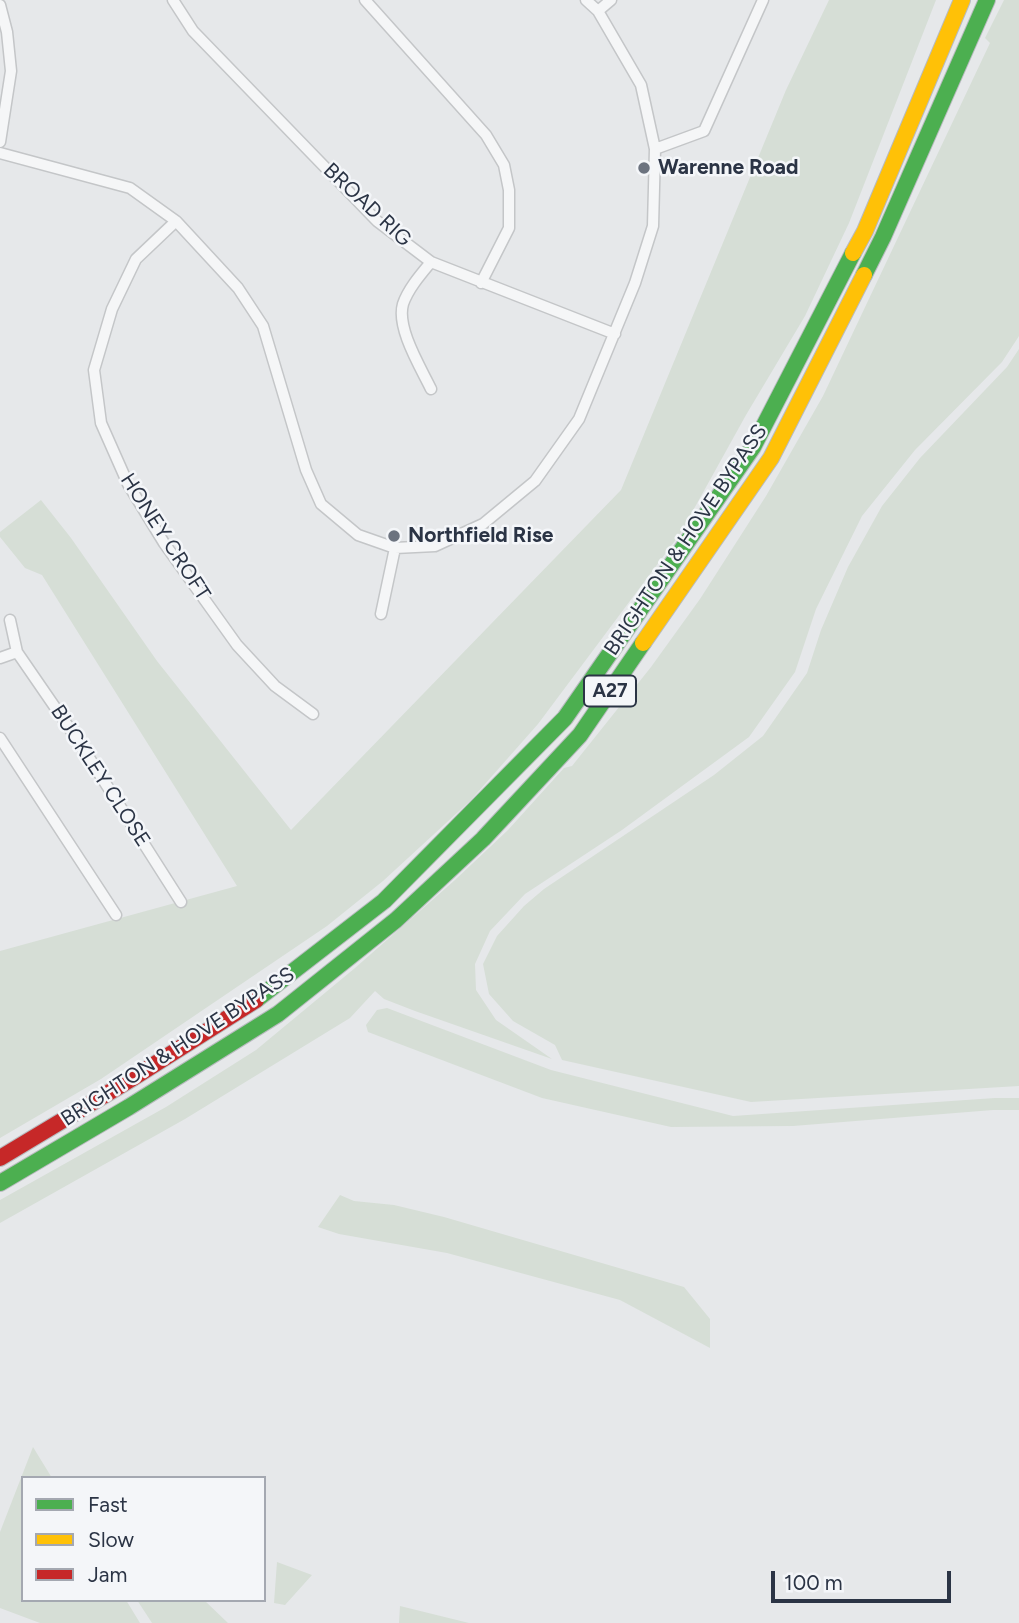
<!DOCTYPE html>
<style>
body{margin:0}
#map{position:relative;width:1019px;height:1623px;overflow:hidden;background:#e6e8ea;font-family:Figtree,sans-serif}
canvas{display:block}
.legend{position:absolute;left:21px;top:1476px;width:245px;height:126px;box-sizing:border-box;background:#f4f6f9;border:2px solid #a4a8b1;margin:0;padding:9px 12px;list-style:none;font-size:21px;color:#2b3445}
.legend li{display:flex;align-items:center;gap:14px;height:35px}
.legend b{width:35px;border:2px solid #a4a8b1}
.scale{position:absolute;left:771px;top:1571px;width:180px;height:32px;box-sizing:border-box;border:4px solid #2b3445;border-top:0;padding-left:9px;font-size:21px;line-height:24px;white-space:nowrap;color:#2b3445;-webkit-text-stroke:5px #f4f6f9;paint-order:stroke}
</style>
<div id="map">
<canvas width="1019" height="1623"></canvas>
<ul class="legend">
<li><b style="height:9px;background:#4caf50"></b>Fast</li>
<li><b style="height:9px;background:#ffc107"></b>Slow</li>
<li><b style="height:9px;background:#c62828"></b>Jam</li>
</ul>
<div class="scale">100 m</div>
</div>
<script>
const c = document.querySelector('canvas').getContext('2d');
c.lineJoin = 'round';
function paint(path, color) {
  c.fillStyle = color;
  c.fill(path, 'evenodd');
}
function trace(path, color, width, dash) {
  c.strokeStyle = color;
  c.lineWidth = width;
  c.lineCap = dash ? 'butt' : 'round';
  c.setLineDash(dash || []);
  c.stroke(path);
}
function label(font, color, halo, rows, align = 'center') {
  c.font = font + ' Figtree,sans-serif';
  c.lineWidth = 5;
  c.setLineDash([]);
  c.textBaseline = 'middle';
  c.strokeStyle = halo;
  c.fillStyle = color;
  for (const [text, x, y, turn = 0] of rows) {
    c.save();
    c.translate(x, y);
    c.rotate((+turn || 0) * Math.PI / 180);
    c.textAlign = isNaN(turn) ? turn : align;
    if (halo) c.strokeText(text, 0, 0);
    c.fillText(text, 0, 0);
    c.restore();
  }
}
const green = new Path2D(`
 M829,0h107l-87,223 -44,93 -59,99 -66,119 -142,190 -68,77 -87,80 -56,45 -226,153 -101,59v-187l237,-65 -195,-311 -17,-7 -25,-31v-5l41,-32 30,38 86,123 134,169 330,-340 165,-400z
 M1004,0h15v336l-17,26 -87,88 -53,66 -46,93 -21,63 -46,65 -127,93 -97,64 -35,37 -15,33 1,26 20,30 56,39 -137,-48 -31,-12 -9,-8 -25,27 -165,101 -185,104v-23l166,-93 90,-57 99,-82 100,-88 53,-50 56,-62 8,-2 79,-99 49,-68 66,-103 57,-100 167,-353 -5,-5z
 M1019,349v737l-268,16 -189,-42 -7,-15 -42,-24 -24,-27 -6,-30 14,-28 27,-30 20,-17 170,-114 49,-39 44,-63 14,-43 27,-63 34,-61 38,-48 87,-91z
 M387,1008l164,62 182,46 262,-18h24v12h-26l-200,16 -122,1 -129,-29 -174,-66 -2,-7 11,-15z
 M340,1195l14,6 40,4 50,12 240,70 26,32v29l-90,-48 -173,-47 -108,-19 -21,-7z
 M33,1447l19,31h-29v122h103l14,23h-100l-40,-15v-76z
 M277,1562l35,13 -27,30 -11,-2z
 M137,1600h67l24,23h-76z
 M400,1606l69,17h-70z`);
const street = new Path2D(`
 M173,0l20,31 184,190 54,41 184,72
 M365,0l121,135 18,30 5,25v38l-28,55
 M0,5l7,27 4,39 -11,71
 M598,11l13,-11
 M655,149l49,-18 59,-131
 M0,153l130,35 46,33 62,67 25,38 43,144 15,34 37,31 37,13 40,-2 48,-22 52,-43 44,-62 56,-136 18,-57 2,-77 -14,-64 -43,-74 -12,-11
 M176,221l-40,38 -24,50 -18,61 7,53 27,61 36,59 73,102 38,41 38,28
 M431,262c-10,12 -23,27 -28,42 -7,24 18,64 28,85
 M381,614l14,-66
 M10,620l7,32
 M0,658l17,-6 64,93 100,157
 M0,738l116,177`);
const fast = new Path2D(`
 M864,275l19,-38 104,-237
 M256,1000l128,-99 181,-183 188,-271 100,-194
 M0,1183l129,-76 149,-93 118,-94 87,-81 97,-104 63,-92`);
const slow = new Path2D(`
 M853,253l12,-22 97,-231
 M643,643l128,-185 93,-183`);
const jam = new Path2D(`
 M0,1158l133,-80 123,-78`);
const markers = [
 [644,168,7,"#6c737f"],
 [394,536,7,"#6c737f"]
];
const shields = [
 [610,691,52]
];
const shieldNames = [
 ["A27",610,691]
];
const poiNames = [
 ["Warenne Road",658,168],
 ["Northfield Rise",408,536]
];
const streetNames = [
 ["BROAD RIG",367,205,43],
 ["HONEY CROFT",165,537,57],
 ["BRIGHTON & HOVE BYPASS",686,540,-56],
 ["BUCKLEY CLOSE",100,776,57],
 ["BRIGHTON & HOVE BYPASS",178,1047,-33]
];
paint(green, '#d6ded6');
trace(street, '#c4c6c8', 13);
trace(fast, '#b8bbbf', 18);
trace(slow, '#b8bbbf', 18);
trace(jam, '#b8bbbf', 18);
trace(street, '#f5f6f7', 10);
trace(fast, '#4caf50', 16);
trace(slow, '#ffc107', 16);
trace(jam, '#c62828', 16);
for (const [x, y, r, color] of markers) {
  const dot = new Path2D();
  dot.arc(x, y, r, 0, 2 * Math.PI);
  c.fillStyle = color;
  c.fill(dot);
  trace(dot, '#f4f6f9', 2.5);
}
for (const [x, y, w] of shields) {
  const box = new Path2D();
  box.roundRect(x - w / 2, y - 15.5, w, 31, 5);
  c.fillStyle = '#f4f6f9';
  c.fill(box);
  trace(box, '#2b3445', 2);
}
label('bold 19px', '#2b3445', null, shieldNames);
label('bold 21px', '#2b3445', '#f4f6f9', poiNames, 'left');
label('21px', '#2b3445', '#f4f6f9', streetNames);
</script>
